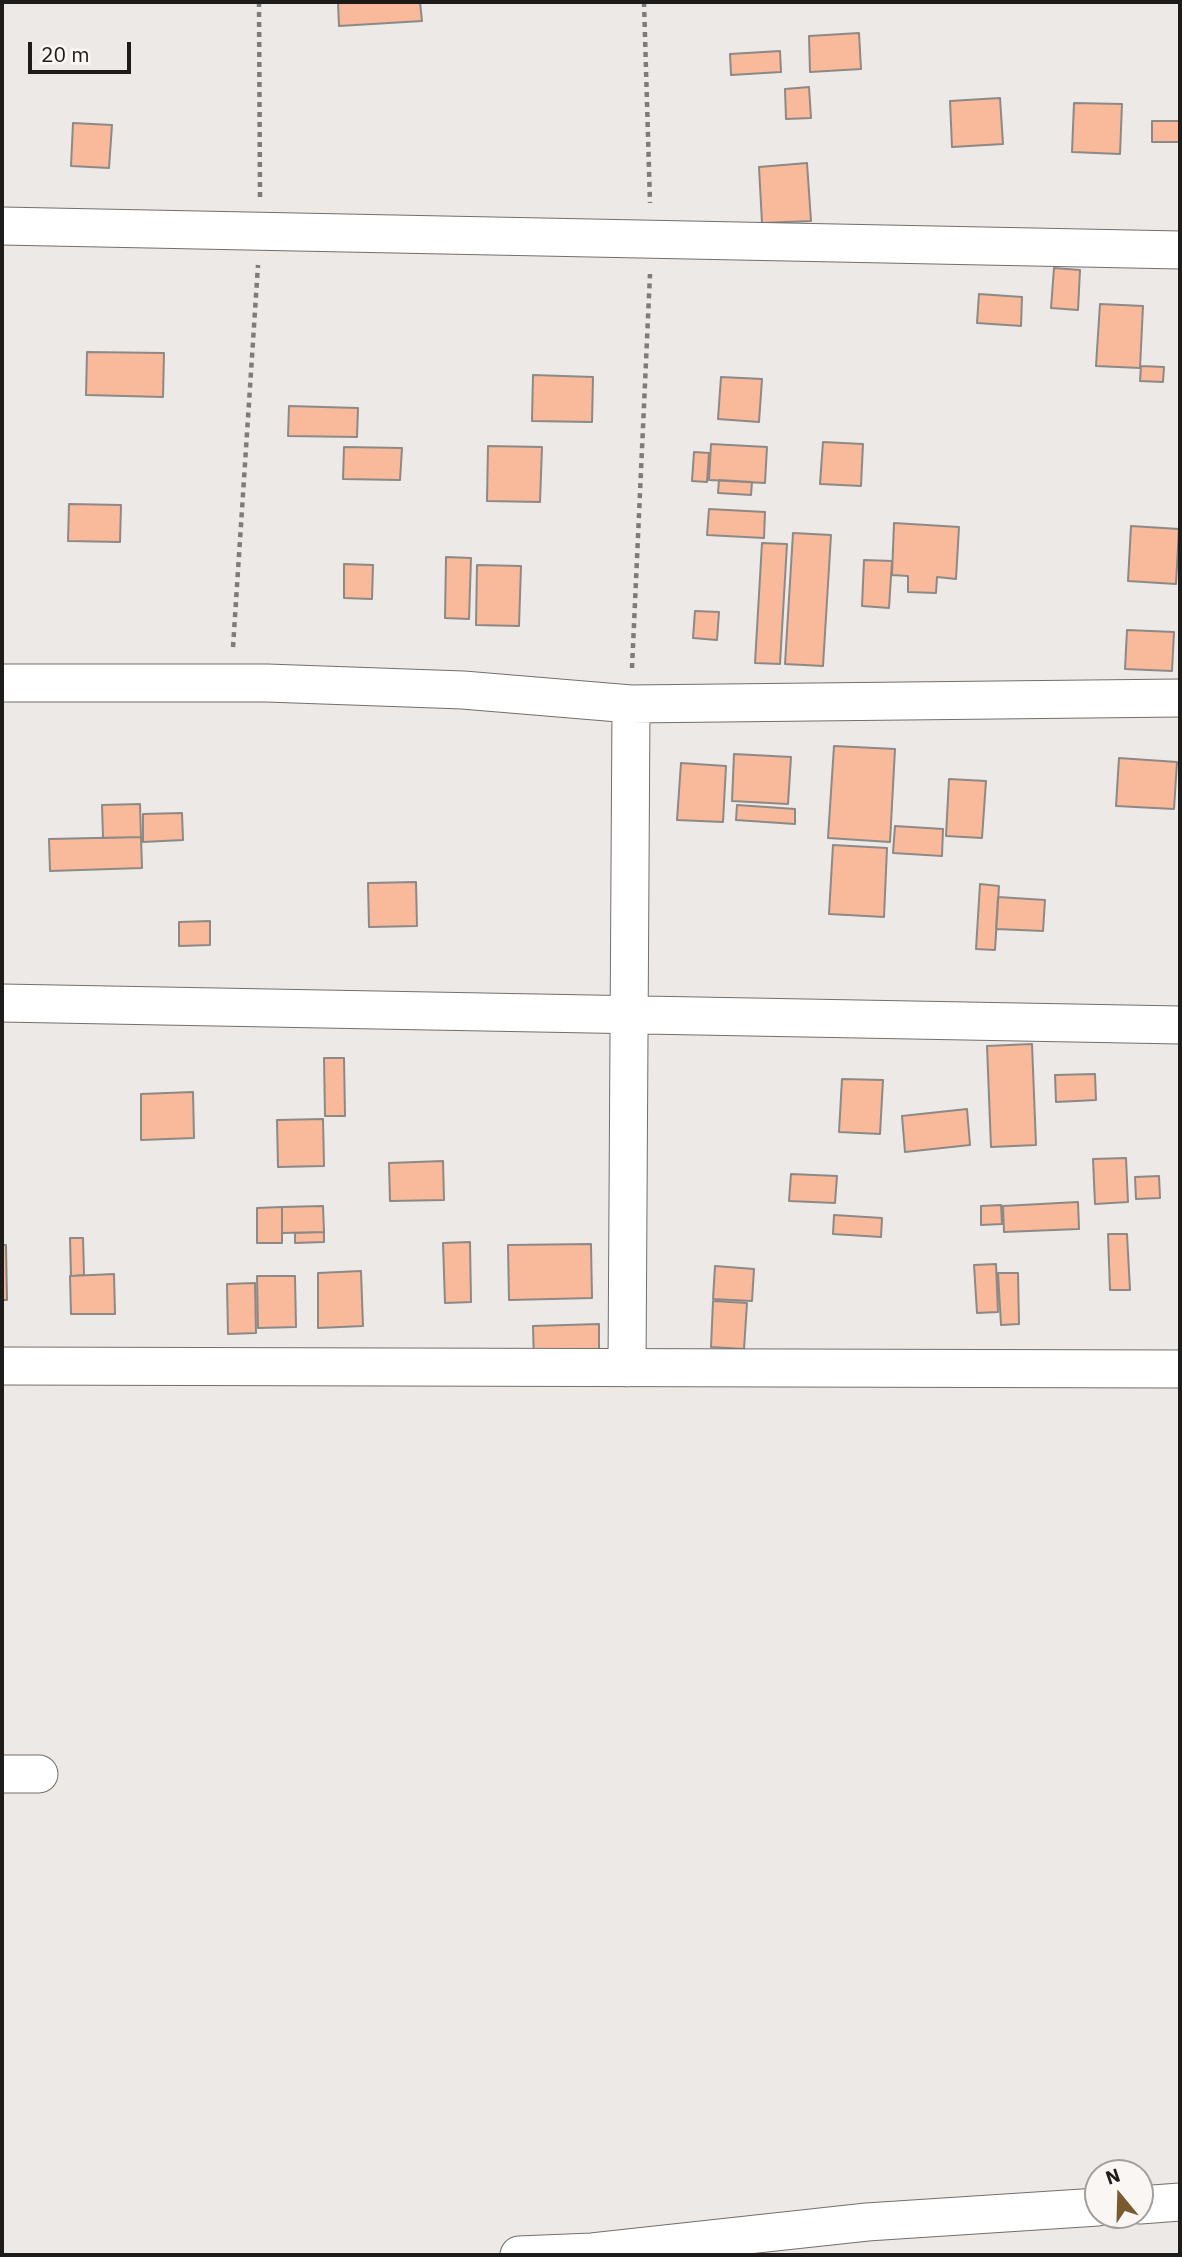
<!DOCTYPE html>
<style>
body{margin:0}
#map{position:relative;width:1182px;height:2257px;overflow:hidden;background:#ede9e6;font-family:"IBM Plex Sans",sans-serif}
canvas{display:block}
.frame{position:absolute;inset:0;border:4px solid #1e1c1b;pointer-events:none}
.north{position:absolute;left:1084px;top:2159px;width:70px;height:70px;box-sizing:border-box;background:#faf6f3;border:2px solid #a29f9d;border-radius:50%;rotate:341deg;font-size:19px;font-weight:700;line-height:28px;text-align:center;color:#1e1c1b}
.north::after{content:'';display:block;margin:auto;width:24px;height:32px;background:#785b2f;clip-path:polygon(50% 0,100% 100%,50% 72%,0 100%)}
.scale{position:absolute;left:28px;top:42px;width:103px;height:32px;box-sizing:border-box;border:4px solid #1e1c1b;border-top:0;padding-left:9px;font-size:21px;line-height:24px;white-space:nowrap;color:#1e1c1b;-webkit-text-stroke:5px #faf6f3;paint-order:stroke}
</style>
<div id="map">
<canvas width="1182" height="2257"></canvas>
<div class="frame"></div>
<div class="north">N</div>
<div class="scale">20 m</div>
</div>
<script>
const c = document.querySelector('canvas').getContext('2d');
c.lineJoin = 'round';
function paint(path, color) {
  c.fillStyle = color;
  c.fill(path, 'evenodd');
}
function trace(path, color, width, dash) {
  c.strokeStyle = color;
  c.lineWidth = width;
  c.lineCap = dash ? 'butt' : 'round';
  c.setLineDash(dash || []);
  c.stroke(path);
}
const building = new Path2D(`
 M338,2h82l2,19 -83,5z
 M859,33l2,36 -51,3 -1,-36z
 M780,51l1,21 -50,3 -1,-21z
 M809,87l2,31 -25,1 -1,-30z
 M1000,98l3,46 -51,3 -2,-46z
 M1074,103l48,1 -2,50 -48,-2z
 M1152,121h28v21h-28z
 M73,123l39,2 -3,43 -38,-2z
 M807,163l4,58 -49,2 -3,-56z
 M1054,268l26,2 -2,40 -27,-2z
 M979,294l43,3 -1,29 -44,-3z
 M1100,304l43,2 -3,62 -44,-2z
 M87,352l77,1 -1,44 -77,-2z
 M1141,366l23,1 -1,15 -23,-1z
 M533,375l60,2 -1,45 -60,-1z
 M721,377l41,2 -3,43 -41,-3z
 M289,406l69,2 -1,29 -69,-1z
 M823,442l40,2 -2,42 -41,-2z
 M711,444l56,3 -2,36 -56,-3z
 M488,446l54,1 -2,55 -53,-1z
 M344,447l58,1 -2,32 -57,-1z
 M694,452l15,1 -2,29 -15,-1z
 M719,480l33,2 -1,13 -33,-2z
 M69,504l52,1 -1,37 -52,-1z
 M709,509l56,3 -1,26 -57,-3z
 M894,523l65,4 -3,52 -19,-2 -1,16 -28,-1v-16l-16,-1z
 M1131,526l48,3 -3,55 -48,-3z
 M793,533l38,2 -8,131 -38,-2z
 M762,543l25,1 -7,120 -25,-1z
 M446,557l25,1 -2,61 -24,-1z
 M864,560l28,1 -3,47 -27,-2z
 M344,564l29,1 -1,34 -28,-1z
 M477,565l44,1 -2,60 -43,-1z
 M695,611l24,1 -2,28 -24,-2z
 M1127,630l47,2 -2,39 -47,-2z
 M834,746l61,3 -5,93 -62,-4z
 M734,754l57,3 -3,47 -56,-3z
 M1119,758l58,4 -3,47 -58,-3z
 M681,763l45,3 -3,56 -46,-2z
 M949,779l37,2 -4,57 -36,-2z
 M140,804l1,33 -38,1 -1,-33z
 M737,805l58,4v15l-59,-4z
 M182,813l1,27 -40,2v-28z
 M895,826l48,3 -1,27 -49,-3z
 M141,837l1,31 -92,3 -1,-32z
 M833,845l54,3 -3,69 -55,-3z
 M416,882l1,44 -48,1 -1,-44z
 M980,884l19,2 -4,64 -19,-1z
 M998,897l47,3 -2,31 -47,-2z
 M210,921v24l-31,1v-24z
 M1032,1044l4,101 -45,2 -4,-101z
 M324,1058h20l1,58h-20z
 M1095,1074l1,26 -40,2 -1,-27z
 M842,1079l41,1 -3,54 -41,-2z
 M193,1092l1,46 -53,2v-46z
 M967,1109l3,36 -65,7 -3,-36z
 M323,1119l1,47 -46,1 -1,-47z
 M1126,1158l2,44 -33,2 -2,-45z
 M443,1161l1,39 -54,1 -1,-38z
 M791,1174l46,2 -2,27 -46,-2z
 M1159,1176l1,22 -24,1 -1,-22z
 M1078,1202l1,27 -75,3 -1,-26z
 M1001,1205l1,19 -21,1v-19z
 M323,1206l1,26 -42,1v-26z
 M282,1207v36h-25v-35z
 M834,1215l48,3 -1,19 -48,-3z
 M324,1232v10l-29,1v-10z
 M1108,1234h19l3,56h-20z
 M70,1238h13l1,37 -13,1z
 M470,1242l1,60 -26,1 -2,-60z
 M591,1244l1,54 -83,2 -1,-55z
 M2,1245h4l1,55h-5z
 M996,1264l2,48 -21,1 -3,-48z
 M715,1266l39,3 -2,32 -39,-2z
 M361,1271l2,55 -45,2v-55z
 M998,1273h20l1,51 -18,1z
 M114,1274l1,40h-44l-1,-38z
 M257,1276h38l1,51 -38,1z
 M255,1283l1,50 -28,1 -1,-50z
 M713,1301l34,2 -3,46 -33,-2z
 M599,1324v37l-65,2 -1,-37z`);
const path = new Path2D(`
 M259,2l1,195
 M644,2l6,201
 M233,647l25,-382
 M632,668l18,-394`);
const minor = new Path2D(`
 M2,226l1178,24
 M2,683h265l196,7 168,14 549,-6
 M2,1003l1178,22
 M2,1366l1178,3
 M627,1368l4,-664
 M2,1774h37
 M1140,2205l40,-3
 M519,2255l73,-3 275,-30 231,-15`);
paint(building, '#f9ba9b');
trace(building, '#8d8987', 2);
trace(minor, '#726f6c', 39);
trace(path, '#7e7c7a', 4.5, [5, 5]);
trace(minor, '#fff', 37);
</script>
